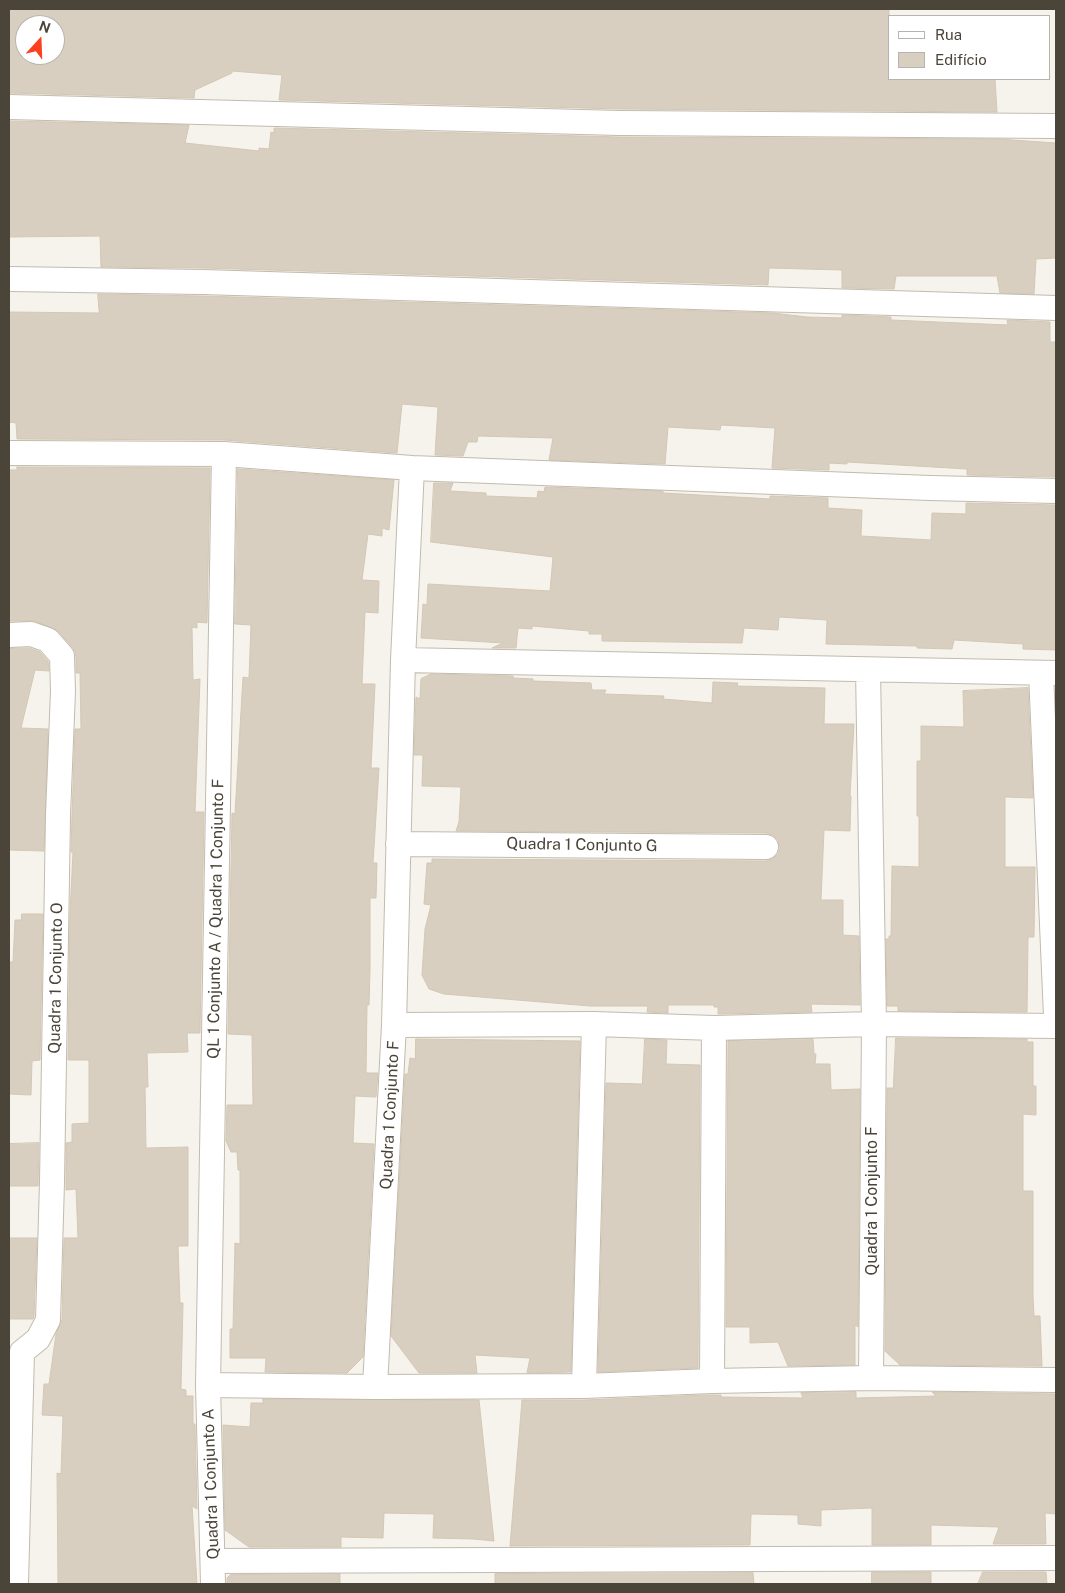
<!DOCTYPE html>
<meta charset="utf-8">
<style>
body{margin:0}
#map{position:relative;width:1065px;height:1593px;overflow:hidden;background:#f6f3ec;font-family:"Public Sans",sans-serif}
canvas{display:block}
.frame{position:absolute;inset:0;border:10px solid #4b4439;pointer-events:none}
.legend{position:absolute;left:888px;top:15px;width:162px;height:65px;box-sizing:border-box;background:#fff;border:1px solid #b7b4b0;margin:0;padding:6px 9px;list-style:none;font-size:15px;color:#4b4439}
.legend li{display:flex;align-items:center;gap:10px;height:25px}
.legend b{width:25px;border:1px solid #b7b4b0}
.north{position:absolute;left:15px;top:15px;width:50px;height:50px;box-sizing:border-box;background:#fff;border:1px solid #b7b4b0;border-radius:50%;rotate:20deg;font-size:14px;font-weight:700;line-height:20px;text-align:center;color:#4b4439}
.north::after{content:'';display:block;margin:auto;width:18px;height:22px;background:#fc3f1d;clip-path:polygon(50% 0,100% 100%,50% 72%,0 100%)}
</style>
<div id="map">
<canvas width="1065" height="1593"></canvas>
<div class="frame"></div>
<ul class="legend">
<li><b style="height:6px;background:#fff"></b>Rua</li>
<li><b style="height:14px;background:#d8cfc1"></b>Edifício</li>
</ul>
<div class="north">N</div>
</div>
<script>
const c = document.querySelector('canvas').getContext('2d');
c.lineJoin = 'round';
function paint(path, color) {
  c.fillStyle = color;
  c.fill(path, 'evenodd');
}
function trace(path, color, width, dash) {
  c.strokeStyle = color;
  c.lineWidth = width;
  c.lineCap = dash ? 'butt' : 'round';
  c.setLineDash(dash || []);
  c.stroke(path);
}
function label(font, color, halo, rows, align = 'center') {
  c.font = font + ' "Public Sans",sans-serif';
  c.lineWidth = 4;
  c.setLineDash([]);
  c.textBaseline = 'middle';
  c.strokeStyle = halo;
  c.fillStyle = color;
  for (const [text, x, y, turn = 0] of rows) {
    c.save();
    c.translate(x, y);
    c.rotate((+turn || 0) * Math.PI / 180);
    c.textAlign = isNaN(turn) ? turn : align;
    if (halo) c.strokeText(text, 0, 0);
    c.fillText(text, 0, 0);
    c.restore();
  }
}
const building = new Path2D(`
 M9,9h880v70h106l2,33 -377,-3 -341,-9 3,-25 -50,-4v2l-37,17 -1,8 -185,-5zM25,25h30v30h-30z
 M9,121l180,4 -4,18 74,8v-3l10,1 2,-17 3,1v-5l346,9 378,2 58,4v115l-20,1 -2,35 -34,-1 -3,-17h-101l-2,13 -52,-1v-18l-73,-2 -1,17 -566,-17 -101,-1 -1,-31 -91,1z
 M98,294l104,2 571,17 34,4 35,1v-3l49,2v3l117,5 -1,-5 43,2v20h6v135l-89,-2v-6l-120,-7v2l-18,-1v7l-57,-2 3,-40 -54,-3 -1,5 -52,-3 -3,37 -116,-4 4,-22 -75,-2 -1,6h-9l-5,14 -28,-1 3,-48 -36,-3 -5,49 -173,-13 -207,-1 -1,-16 -7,-1v-110l90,1z
 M17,467l193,1 -3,155 -10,-1v6l-5,-1 1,53 7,-1 -5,133h9l-4,221h-13l1,19 -41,1 1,34h-3l1,61 42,-1v99h-10l2,57h3l-2,86 5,1v6h7v28h2l2,85 -5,-3 5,78h-139l-1,-111 4,1 2,-58 -21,-1 2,-31h5l7,-50 6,-14 2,-82h14l-2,-49 -10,1v-47l6,-1v-18l17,-1v-63h-21l2,-146 3,-62h-2l1,-37 3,-86h6l-1,-56h-4v-17l-3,-8 -15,-17 -23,-10h-26v-151h8z
 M238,469l156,11 -5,50 -7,-2v8l-14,-2 -6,46 17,1 -1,32 -13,-1 -3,72h13l-4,84h8l-6,95h4l-1,35h-6v72l-1,35h-2l-1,68h12l-2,24 -21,-1 -2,47 21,1 -11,213 -16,16 -82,-1 1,-14h-36v-29h3l2,-86 5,1v-74h-2l-1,-18h-6l-5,-11 1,-36h26l-1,-70 -24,-1 4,-221 3,1 8,-137 6,1 2,-53 -16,-1z
 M434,483h19l-3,8 36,2v3l51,2 1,-7 6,1 1,-5 118,4v2l91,5 16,1v-3l58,2v10l34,2 -1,26 70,4 1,-27 34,1v-11l90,2v145l-33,-1v-5l-69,-4 -2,9 -35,-1v-2l-91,-2 1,-24 -48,-3 -1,13 -34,-2 -2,15 -140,-2v-7h-13v-3l-57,-5v3l-14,-1 -2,20h-24l11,-5 -82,-5 2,-34 4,1 1,-21 122,7 3,-34 -122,-15z
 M29,648l11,4 8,9 1,10 -14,-1 -14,58 27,1 -4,122 -35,-1v-201z
 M431,674l82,2v2l20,1v2l58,2 1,7h14l-2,4 60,2 -1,3 49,4 1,-21 25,1 -1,3 88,2 -1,36h30l-4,72h1l-1,35 -26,-1 -3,70h22v35l16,1 1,69 -49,-1 1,8 -94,2v-7h-4v-2h-46v8l-21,-1 1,-6h-58l-146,-12 -15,-5 -7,-14 3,-46 6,-24 -7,-1 3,-41h5v-4l334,2 7,-2 5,-5 2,-6 -2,-8 -5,-5 -7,-2 -310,-2 3,-9 2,-35 -39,-1 1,-31h-9l2,-58 4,2 1,-20z
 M1028,688l5,110 -28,-1v70h30l-1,70h-6l-1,75 -129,-1v-5h-11l-1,-67h3v-3h2l1,-70 27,1v-51h-2v-55h4v-35l43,1 -1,-36z
 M22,914h21l-3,146 -8,1 -1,34 -22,-1v-132h4l2,-42h6z
 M896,1038l131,1v3h6v44h3v29l-13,-1v77h10v106l1,19h6l2,50 -142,-1 -15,-14 2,-263h6z
 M416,1039l164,2 -9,331 -44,1 3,-15 -55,-3 2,18h-58l-28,-37 14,-262h3l2,-16 5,1z
 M645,1039l22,1 -1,24 34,1 -2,303 -100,4 8,-289 36,1z
 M813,1039l1,15h2l-1,10h15l1,26 29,-1 -2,238 -3,-2v40l-67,1 -10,-24 -28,1v-16h-24l2,-286z
 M39,1143l-1,43h-29v-42z
 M9,1238h28l-3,78 -1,3h-24z
 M856,1392v6l80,-2 -4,-4 124,2v120l-11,-1 1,31h-53l6,-17 -68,-2v20h-59v-37l-51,2v16l-23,-2v-9l-47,-1 -1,31 -240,1 12,-146h62l121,-5h16v2l82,1 -2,-5z
 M263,1399l216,1 15,141 -21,-2 -40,-1 1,-24 -50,-1 -1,25 -42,-1v10h-92l-24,-17 -2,-105 27,2 1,-24h12z
 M872,1572h59v12h-59z
 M983,1572h63l1,12h-69z
 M753,1573l1,11h-259v-10z
 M340,1574v10h-113v-6l3,-3z`);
const street = new Path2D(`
 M9,107l611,16 436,3
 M9,279l193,3 854,26
 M9,453l215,1 188,14 518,20 126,3
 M9,635l22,-1 17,6 14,16 1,35 -5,124 -6,367 -4,138 -10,19 -16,13
 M403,660l653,13
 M868,670l6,354 -3,354
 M1041,673l15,343
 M398,844l368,3
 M394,1025l200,-1 120,4 160,-4 182,2
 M712,1381l2,-353
 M208,1385l167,2 209,-1 128,-5 159,-3 185,2
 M584,1386l10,-362
 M375,1387l19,-362 9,-365 9,-192
 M213,1561l843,-3
 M16,1584l6,-232
 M213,1584l-5,-199 16,-931`);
const streetNames = [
 ["Quadra 1 Conjunto G",582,845,1],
 ["QL 1 Conjunto A / Quadra 1 Conjunto F",216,919,-89],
 ["Quadra 1 Conjunto O",56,978,-89],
 ["Quadra 1 Conjunto F",390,1115,-87],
 ["Quadra 1 Conjunto F",872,1201,-90],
 ["Quadra 1 Conjunto A",211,1484,-92]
];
paint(building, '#d8cfc1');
trace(building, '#d3c7b4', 1);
trace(street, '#c2bbae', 26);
trace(street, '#fff', 24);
label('16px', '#4b4439', '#fff', streetNames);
</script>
